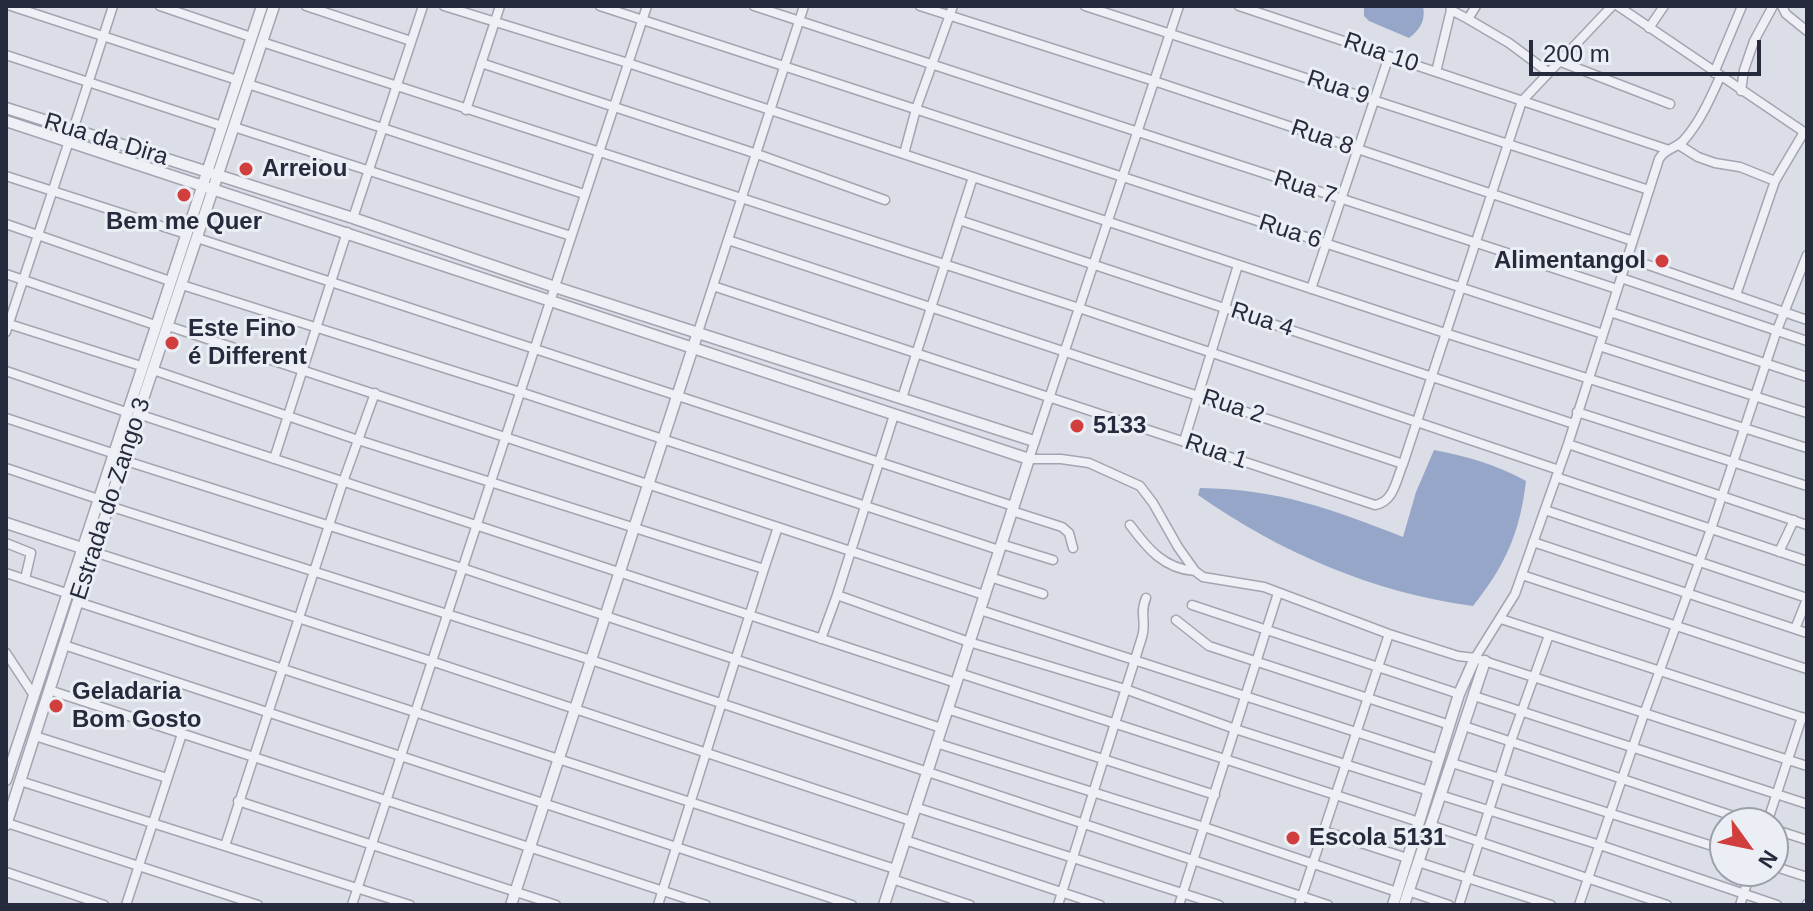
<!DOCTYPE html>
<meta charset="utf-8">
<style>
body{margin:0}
#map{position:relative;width:1813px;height:911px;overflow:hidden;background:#dcdee7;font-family:Arial,sans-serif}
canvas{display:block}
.frame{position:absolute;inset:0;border:8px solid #262a3d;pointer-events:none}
.north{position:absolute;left:1709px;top:807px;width:80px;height:80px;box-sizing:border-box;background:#ebeef4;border:2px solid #9ca0ab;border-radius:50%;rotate:123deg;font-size:22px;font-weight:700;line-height:32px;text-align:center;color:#262a3d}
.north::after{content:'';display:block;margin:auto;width:28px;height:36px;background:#d03e3d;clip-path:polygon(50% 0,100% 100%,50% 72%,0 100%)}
.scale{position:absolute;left:1529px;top:40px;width:232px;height:36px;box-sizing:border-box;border:4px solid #262a3d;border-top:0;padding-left:10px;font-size:24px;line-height:28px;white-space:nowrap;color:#262a3d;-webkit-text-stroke:6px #ebeef4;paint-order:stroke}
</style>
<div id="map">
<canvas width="1813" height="911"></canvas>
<div class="frame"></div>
<div class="north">N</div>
<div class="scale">200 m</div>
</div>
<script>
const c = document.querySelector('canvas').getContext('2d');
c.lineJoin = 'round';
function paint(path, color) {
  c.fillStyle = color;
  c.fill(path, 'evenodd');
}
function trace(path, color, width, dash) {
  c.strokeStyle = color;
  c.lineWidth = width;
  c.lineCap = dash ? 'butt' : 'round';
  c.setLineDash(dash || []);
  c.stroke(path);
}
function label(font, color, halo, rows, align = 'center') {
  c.font = font + ' Arial,sans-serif';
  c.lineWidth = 6;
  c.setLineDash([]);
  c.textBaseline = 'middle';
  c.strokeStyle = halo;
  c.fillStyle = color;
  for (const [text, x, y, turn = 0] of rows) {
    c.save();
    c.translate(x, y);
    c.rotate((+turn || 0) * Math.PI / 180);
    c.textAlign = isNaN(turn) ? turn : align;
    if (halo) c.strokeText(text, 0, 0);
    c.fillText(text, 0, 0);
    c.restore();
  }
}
const water = new Path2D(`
 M1364,6h59c3,14 -3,24 -14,32l-40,-17 -5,-5z
 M1434,450c33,6 63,15 92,31 -6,52 -21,85 -53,125 -99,-13 -194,-54 -275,-111l2,-7c78,1 132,21 203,49l13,-45z`);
const minor = new Path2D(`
 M11,6l226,74
 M160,6l91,31
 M306,6l105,35
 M444,6l184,57 817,270 362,115
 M600,6l1003,328
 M754,6l863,283
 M920,6l234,75 479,160
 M1085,6l564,184
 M1179,6l-150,453h32l28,4 51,23 13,17 25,44 17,24 8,6 61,10 125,47 69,22 17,2 332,108
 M1239,6l427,143
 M1618,6l189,128
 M1782,6l4,8 21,17
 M1451,10l17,9 8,-13
 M1468,19l41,24 39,29
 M1649,28l15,-22
 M262,42l817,266 480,162
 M6,55l216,71
 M1561,62l109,42
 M481,63l276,91 128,46
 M1436,72l15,-62 -1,-4
 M1714,73l28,-67
 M248,84l336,110
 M1741,91l3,-21 10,-29 19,-35
 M466,110l34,-104
 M234,127l337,109
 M73,130l40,-124
 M1679,145l19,12 17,6 25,4 35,14
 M904,154l12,-45 37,-103
 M6,176l180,58
 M353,218l70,-212
 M959,220l615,204
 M6,224l164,57
 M197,238l816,268
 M728,240l675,224
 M1628,258l179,62
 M6,274l149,51
 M1621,278l186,63
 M182,285l338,107 479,158
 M713,286l662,219c19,-3 21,-25 28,-41l119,-363 90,-95
 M1311,289l78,-233
 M1736,295l39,-114 29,-49
 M1610,312l197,65
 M9,324l132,42
 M168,326l816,269
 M6,332l63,-191
 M698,332l106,-326
 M1599,346l208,67
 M153,370l205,70 406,129 14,-42
 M6,371l120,41
 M902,398l71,-221
 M1577,412l230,74
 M138,414l818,269
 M894,415l-57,180 132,47 156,47 110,40 194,62
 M6,418l106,35
 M1184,441l54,-176
 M1568,444l239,81
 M274,459l73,-227
 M123,460l339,108 479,160
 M6,468l92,31
 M1556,477l251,84
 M109,506l482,154 737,245
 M1545,510l262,88
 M1012,511l50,16 7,6 4,15
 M1130,525c17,23 34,44 65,46
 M1533,542l274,91
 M6,543l25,10 -6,26
 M1001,544l52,16
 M94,552l337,109 480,160
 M1779,552l15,-32
 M6,573l60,20
 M1522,575l285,94
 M990,577l53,17
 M78,602l817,267
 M1192,605l267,89
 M980,610l459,149
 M1501,619l306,100
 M1176,620l33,26 241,79
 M1795,629l12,-30
 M821,639l16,-44
 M64,645l788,260
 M6,653l27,41
 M1475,658l40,-64 53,-150 91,-285c6,-11 17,-10 25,-19 16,-18 26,-41 36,-63
 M959,673l460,149
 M49,690l657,215
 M1474,696l333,108
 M947,709l268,86
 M1464,726l290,97
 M35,736l132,42
 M936,743l268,84 193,65
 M1452,763l273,87
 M20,781l390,124
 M1440,795l160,50 177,60
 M238,801l318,104
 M915,807l304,98
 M7,823l251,82
 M1767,823l35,-106
 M1430,825l237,80
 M1773,829l34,11
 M1324,831l83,27
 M905,840l195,65
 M225,846l118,-364 32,-89
 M1418,862l133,43
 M1773,866l34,11
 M6,872l98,33
 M892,879l78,26
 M1408,891l41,14
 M126,905l56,-171
 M352,905l295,-899
 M658,905l106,-336
 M1058,905l84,-268c5,-15 -3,-23 4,-39
 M1179,905l99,-312
 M1299,905l90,-271
 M1459,905l52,-164 38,-106
 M1579,905l65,-191 67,-185 66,-199 30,-75
 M1740,905l11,-34
 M1807,905v-1`);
const tertiary = new Path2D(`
 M6,108l347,110 202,69 479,154
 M6,121l1023,338 -145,446
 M6,523l82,27
 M6,780l256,-774
 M6,825l132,-411 136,-408
 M511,905l187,-573
 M1393,905l66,-211 16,-36
 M1404,905l81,-244`);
const markers = [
 [246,169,8,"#d03e3d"],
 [184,195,8,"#d03e3d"],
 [1662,261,8,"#d03e3d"],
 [172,343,8,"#d03e3d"],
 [1077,426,8,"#d03e3d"],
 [56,706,8,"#d03e3d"],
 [1293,838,8,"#d03e3d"]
];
const streetNames = [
 ["Rua 10",1381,53,19],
 ["Rua 9",1338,88,18],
 ["Rua 8",1322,138,19],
 ["Rua da Dira",106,140,17],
 ["Rua 7",1305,188,18],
 ["Rua 6",1290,232,18],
 ["Rua 4",1262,320,18],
 ["Rua 2",1233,407,18],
 ["Rua 1",1216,452,19],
 ["Estrada do Zango 3",111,499,-72]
];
const poiNames = [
 ["Arreiou",262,169],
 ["Bem me Quer",184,222,"center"],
 ["Alimentangol",1646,261,"right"],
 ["Este Fino",188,329],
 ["é Different",188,357],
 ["5133",1093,426],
 ["Geladaria",72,692],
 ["Bom Gosto",72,720],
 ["Escola 5131",1309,838]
];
paint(water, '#96a6c8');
trace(minor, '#a2a4b1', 11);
trace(tertiary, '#a2a4b1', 13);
trace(minor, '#eff0f5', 8);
trace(tertiary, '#eff0f5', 10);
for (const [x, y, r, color] of markers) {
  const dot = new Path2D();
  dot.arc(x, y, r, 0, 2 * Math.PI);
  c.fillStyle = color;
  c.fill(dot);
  trace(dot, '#ebeef4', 3);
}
label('24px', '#262a3d', '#ebeef4', streetNames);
label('bold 24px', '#262a3d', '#ebeef4', poiNames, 'left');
</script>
